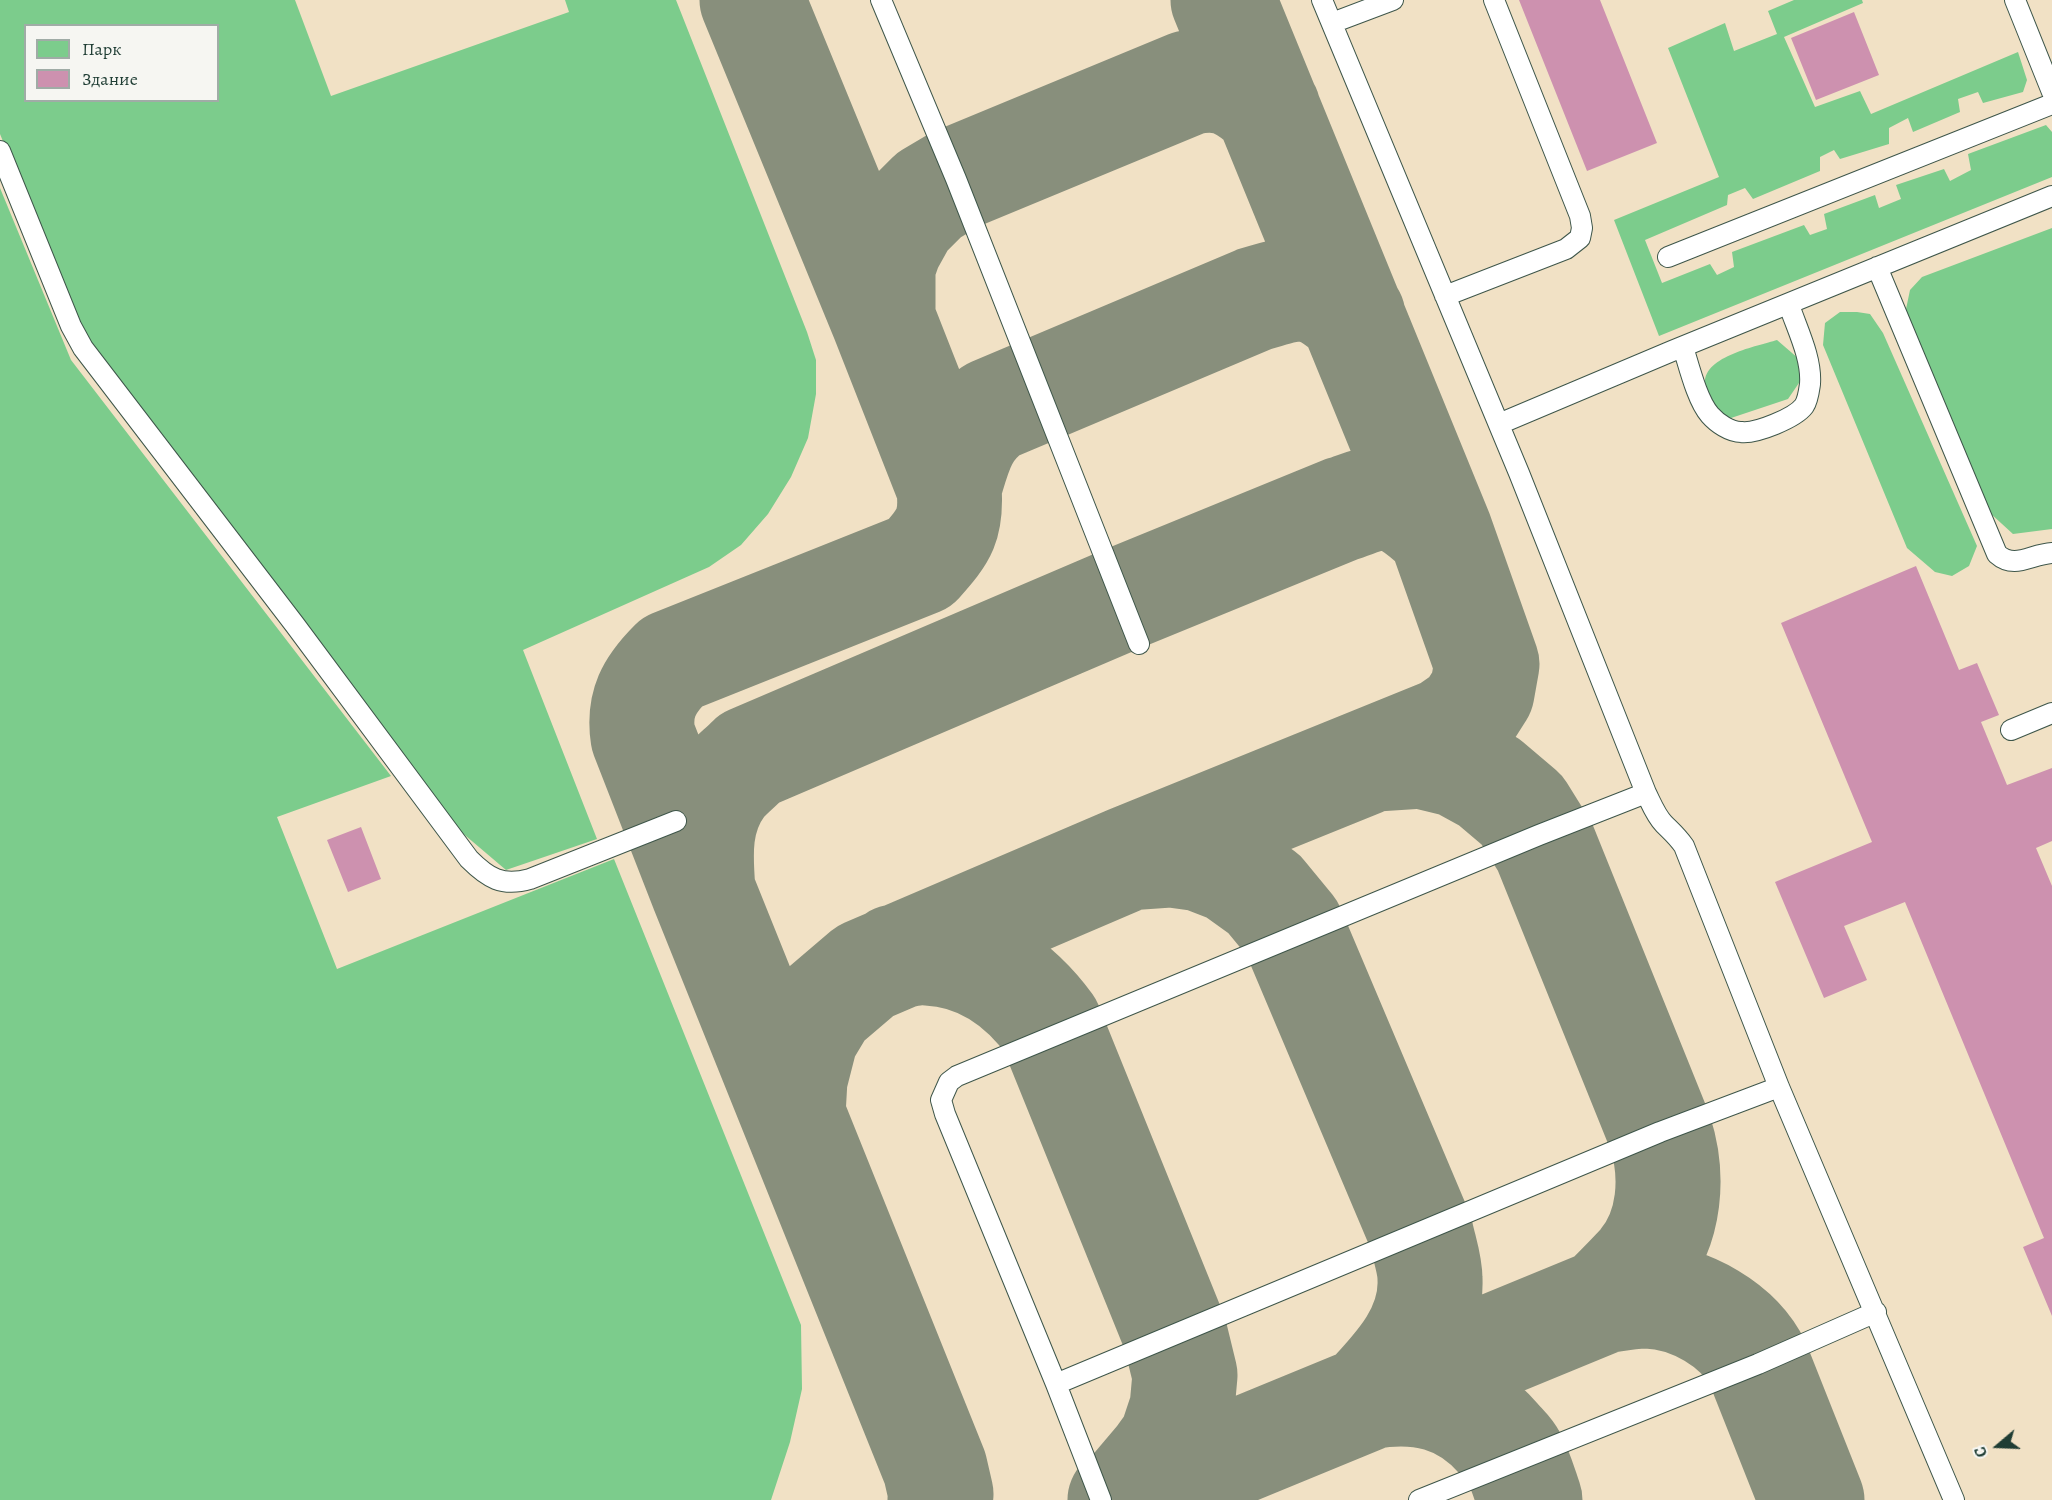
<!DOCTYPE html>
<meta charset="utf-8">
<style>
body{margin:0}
#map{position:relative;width:2052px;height:1500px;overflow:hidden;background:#f1e1c5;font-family:Alegreya,serif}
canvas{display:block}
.legend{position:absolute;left:24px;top:24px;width:195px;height:78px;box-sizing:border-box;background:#f6f6f2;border:2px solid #a0aca6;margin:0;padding:8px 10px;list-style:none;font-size:18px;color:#1f3d34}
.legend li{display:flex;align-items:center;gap:12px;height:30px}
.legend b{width:30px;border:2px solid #a0aca6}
.north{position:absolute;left:1968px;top:1416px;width:60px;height:60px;-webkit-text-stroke:4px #f6f6f2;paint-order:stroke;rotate:251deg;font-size:16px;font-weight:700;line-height:24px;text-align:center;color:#1f3d34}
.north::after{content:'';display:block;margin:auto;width:21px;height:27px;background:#1f3d34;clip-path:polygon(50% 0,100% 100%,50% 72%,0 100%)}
</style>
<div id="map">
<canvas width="2052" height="1500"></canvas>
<ul class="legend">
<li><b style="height:16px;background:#7ccc8c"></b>Парк</li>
<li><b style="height:16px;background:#cd91af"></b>Здание</li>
</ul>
<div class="north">С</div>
</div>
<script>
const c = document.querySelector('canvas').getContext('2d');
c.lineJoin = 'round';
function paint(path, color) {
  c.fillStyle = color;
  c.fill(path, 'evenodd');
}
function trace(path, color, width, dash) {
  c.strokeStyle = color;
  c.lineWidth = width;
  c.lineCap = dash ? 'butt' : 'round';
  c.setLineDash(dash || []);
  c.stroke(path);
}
const green = new Path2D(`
 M0,0h295l36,96 238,-84 -4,-12h111l131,332 9,28v34l-8,44 -17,39 -23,37 -27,31 -32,22 -186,83 74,189 -91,31 -53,-45 -373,-494 -80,-197zM26,26h192v74h-192z
 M1794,0h68l1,3 -79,34 31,70 45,-16 11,23 147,-62 9,28 -4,12 -40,11 -5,-11 -20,7 2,13 -47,20 -5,-14 -19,10v16l-49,15 -6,-9 -14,7v14l-67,28 -8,-11 -17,7 -1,10 -82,35 17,43 48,-19 7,11 17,-8 -2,-15 72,-27 6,10 17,-6 -3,-15 51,-19 4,13 22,-9 -5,-14 48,-16 6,12 21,-11 -3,-16 78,-29 6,7v45l-393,159 -45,-116 105,-43 -51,-129 57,-25 9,28 43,-17 -9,-23z
 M0,188l71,172 320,416 -114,41 60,152 277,-110 187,466 1,64 -12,53 -19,58h-771z
 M2052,228v301l-39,5 -23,-21 -85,-199 5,-24 12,-13z
 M1840,312h17l13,2 13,19 94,213 -8,20 -17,10 -17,-4 -28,-24 -84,-203 2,-22z
 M1777,340l22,19 2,21 -13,19 -57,19 -18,-8c-3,-8 -8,-18 -8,-27 -1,-27 53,-37 72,-43z`);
const taxiway = new Path2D(`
 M752,0l131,319 66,168c3,38 -4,48 -29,76l-248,99c-23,23 -34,42 -29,75l60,154 232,577 6,26 -1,6
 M883,319v-53l7,-20 15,-27 24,-24 27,-16 232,-96c35,-8 54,2 80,26
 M949,487c10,-32 14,-56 43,-77l263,-111c49,-15 59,-16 98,17
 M1375,759l46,-3 37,9 31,17 33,28 23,37 115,285c14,43 11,96 -20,132 -12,13 -24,25 -36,37
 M1129,858l43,-3 29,4 31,12 32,23 28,34 129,305c3,15 9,31 9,46 2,49 -31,85 -62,118
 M703,891c-3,-38 -5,-74 20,-107 8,-9 18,-17 27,-26l372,-159 220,-90c11,-3 25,-10 37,-11 24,-2 44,18 61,33
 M895,957c10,-2 21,-5 32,-4 53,2 93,31 123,72l125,309 10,41 -3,33 -11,33 -13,18 -33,39
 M793,1114l2,-35 11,-43 18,-30 41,-35 264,-113 316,-128 23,-16 14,-22 5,-28 -47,-133 -217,-531
 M1368,1397c51,-9 95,1 130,41 5,6 12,12 15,18 8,14 12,30 17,44
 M1120,1500l484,-199c13,-2 28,-5 42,-5 44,1 93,29 112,68l54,136`);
const building = new Path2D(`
 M1519,0h81l57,143 -70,28z
 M1854,12l25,63 -63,25 -25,-62z
 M1916,566l43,104 18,-7 22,52 -18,7 26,63 45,-17v73l-16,7 16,38v430l-29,-69 21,-9 -139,-336 -61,24 23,54 -43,18 -49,-116 97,-40 -91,-219z
 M361,827l20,52 -33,13 -21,-52z`);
const service = new Path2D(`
 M881,0l75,179 183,465
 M1322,0l197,473 127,320c5,10 10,23 18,31 8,8 13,12 20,22l95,241 175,413
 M2015,0l37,92
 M1332,23l61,-23
 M0,151l71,175 12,22 212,277 174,234c19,19 33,28 61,20l146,-58
 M1668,257l384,-153
 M1877,267l120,287c18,16 34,0 55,-1
 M1445,296l121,-47 14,-11 2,-10 -2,-12 -86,-216
 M1683,347c6,19 14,53 27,68 7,8 20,17 31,17 15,2 54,-14 63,-26 4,-6 5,-15 6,-22 2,-26 -13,-55 -21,-79
 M1499,424l173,-73 380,-155
 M2011,730l41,-17
 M1056,1384l604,-252 119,-45
 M1101,1500l-45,-116 -111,-270 -4,-14 8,-18 8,-6 582,-241 107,-42
 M1419,1500l339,-136 118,-52`);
paint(green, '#7ccc8c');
trace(taxiway, '#888f7c', 105);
paint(building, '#cd91af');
trace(service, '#3e564a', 22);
trace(service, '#fff', 20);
</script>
